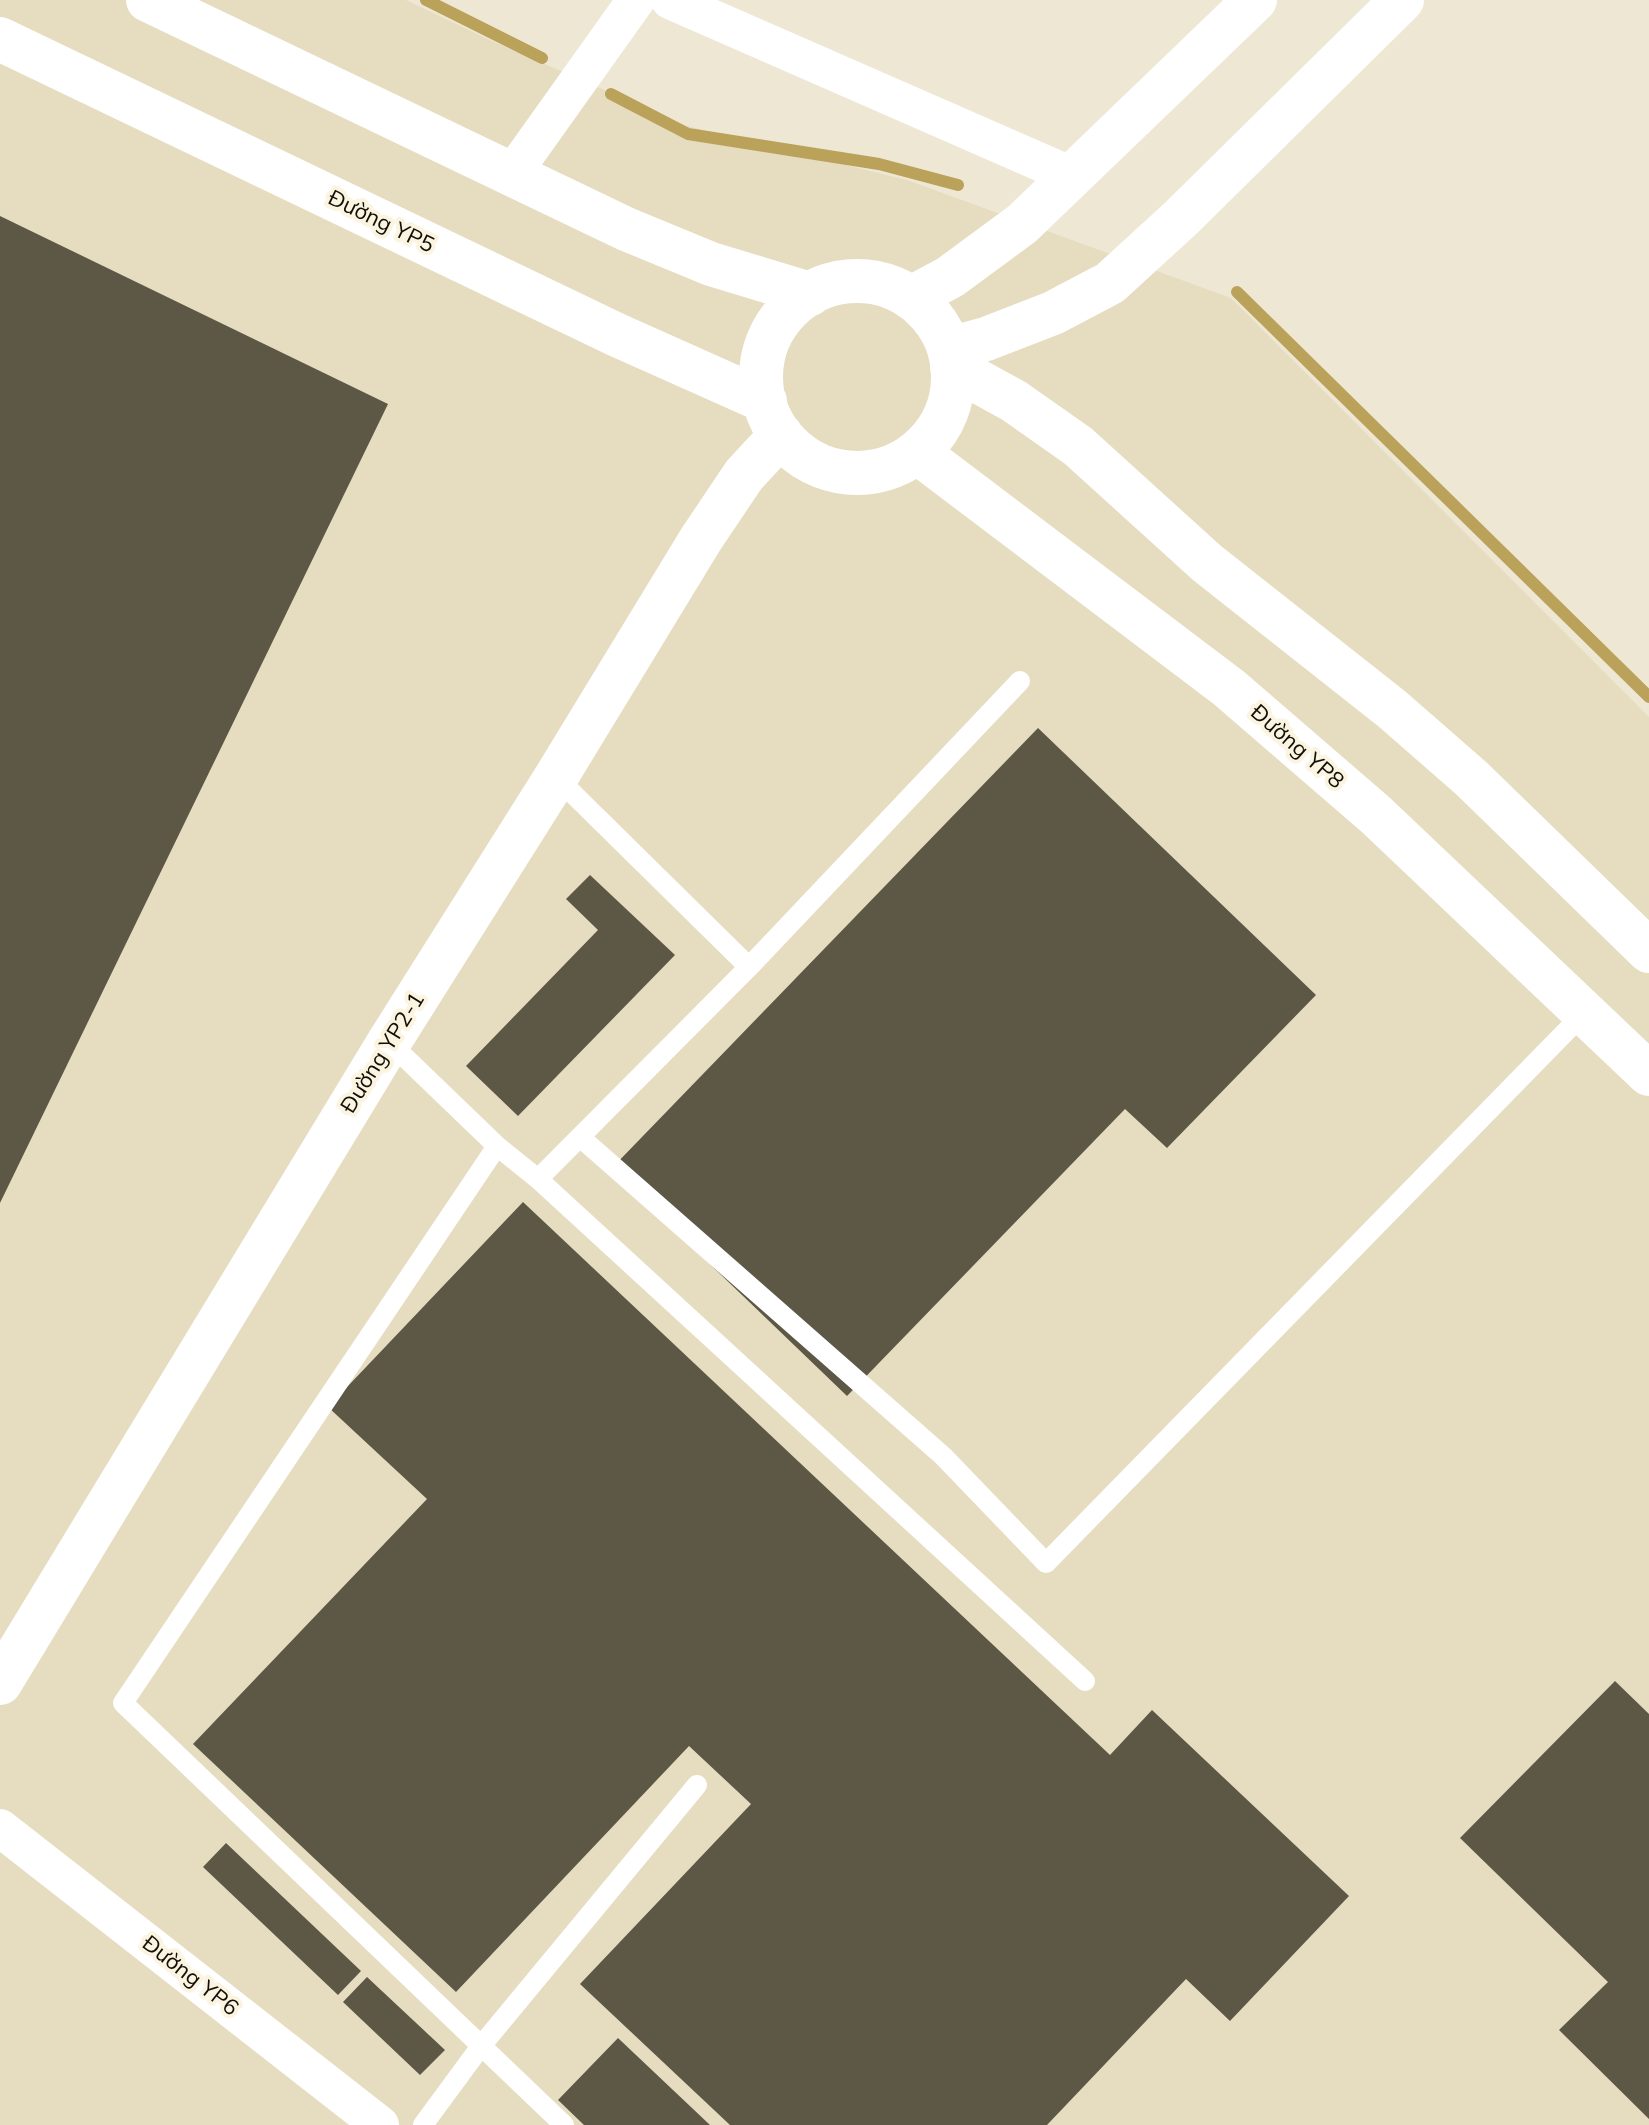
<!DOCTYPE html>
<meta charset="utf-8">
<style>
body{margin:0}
canvas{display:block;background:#eee7d3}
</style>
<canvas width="1649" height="2125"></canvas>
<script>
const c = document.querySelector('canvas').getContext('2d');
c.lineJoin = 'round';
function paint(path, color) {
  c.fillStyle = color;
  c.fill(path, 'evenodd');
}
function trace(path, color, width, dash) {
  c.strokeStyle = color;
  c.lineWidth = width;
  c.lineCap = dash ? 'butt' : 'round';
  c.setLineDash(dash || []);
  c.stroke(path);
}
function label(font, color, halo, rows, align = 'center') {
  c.font = font + ' Mulish,sans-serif';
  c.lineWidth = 8;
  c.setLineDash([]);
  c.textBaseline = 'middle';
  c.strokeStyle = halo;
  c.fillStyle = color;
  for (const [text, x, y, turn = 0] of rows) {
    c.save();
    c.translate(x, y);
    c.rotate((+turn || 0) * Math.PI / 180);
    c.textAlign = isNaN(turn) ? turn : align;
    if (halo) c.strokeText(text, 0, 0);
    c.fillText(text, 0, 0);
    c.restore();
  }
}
const built = new Path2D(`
 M0,0h406l86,41 195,85 220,54 324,118 418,419v1408h-1649z`);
const stream = new Path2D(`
 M426,0l116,58
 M611,94l77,40 191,30 79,21
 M1237,292l412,405`);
const building = new Path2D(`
 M0,216l388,188 -388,799z
 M1038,728l278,267 -149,153 -42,-39 -278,287 -236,-227z
 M590,875l85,80 -157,161 -52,-50 132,-136 -32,-31z
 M523,1202l587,553 42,-45 197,186 -119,125 -44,-42 -139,146h-317l-150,-141 171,-180 -62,-58 -233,246 -263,-248 234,-245 -99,-92z
 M1615,1681l34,33v405l-90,-89 49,-48 -148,-144z
 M226,1843l135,128 -23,24 -135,-128z
 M367,1977l78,73 -25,25 -77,-73z
 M618,2038l92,87h-126l-26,-25z`);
const lane = new Path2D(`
 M556,777l193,190
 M389,1042l108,104 41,33 547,502
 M580,1137l363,319 103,107 539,-551
 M497,1146l-374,557 441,422
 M538,1179l211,-212 271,-286
 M423,2125l58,-79 216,-261`);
const street = new Path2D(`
 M670,0l402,176
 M512,174l124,-174
 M0,1828l380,297`);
const secondary = new Path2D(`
 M148,0l478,229 85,35 99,30
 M0,39l617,296 148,66
 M761 377a96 96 0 1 1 192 0a96 96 0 1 1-192 0Z
 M911,298l39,-21 72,-53 233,-224
 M949,349l37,-10 67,-26 57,-30 71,-65 221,-218
 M952,367l62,34 64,45 129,117 185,146 79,69 178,173
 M917,452l312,236 147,127 273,259
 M0,1683l389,-641 167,-265 145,-238 43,-64 37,-40`);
const streetNames = [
 ["Đường YP5",381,222,26],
 ["Đường YP8",1297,747,41],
 ["Đường YP2-1",383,1053,-58],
 ["Đường YP6",190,1976,38]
];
paint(built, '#e6ddc1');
trace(stream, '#bba25b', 12);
paint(building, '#5d5746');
trace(lane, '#fff', 20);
trace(street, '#fff', 38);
trace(secondary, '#fff', 44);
label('22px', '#110f08', '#fbf4e0', streetNames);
</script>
